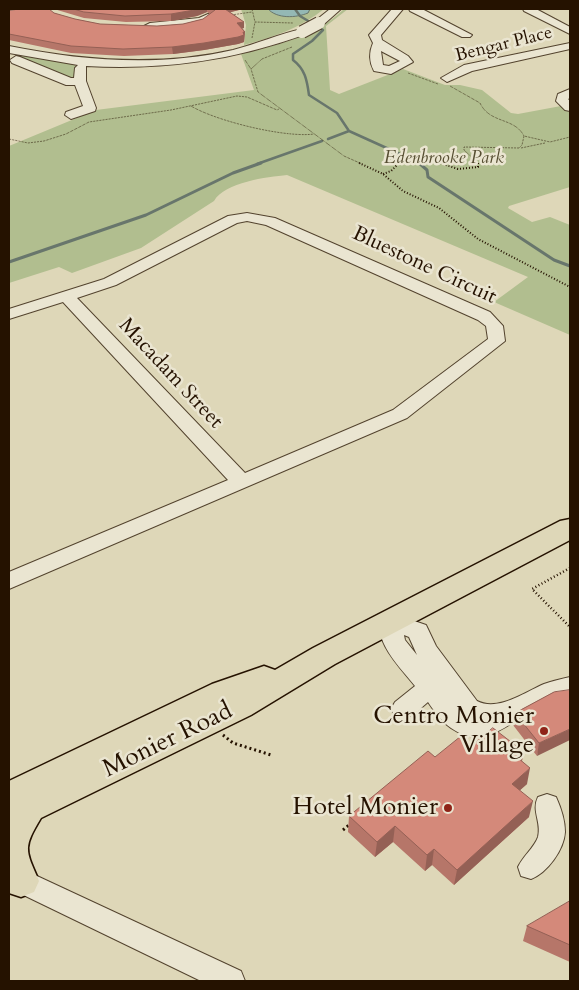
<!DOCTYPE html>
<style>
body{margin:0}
#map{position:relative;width:579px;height:990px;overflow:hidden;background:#ded7b8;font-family:Cardo,serif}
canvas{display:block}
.frame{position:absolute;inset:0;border:10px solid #251200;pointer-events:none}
</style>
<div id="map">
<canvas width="579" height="990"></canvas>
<div class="frame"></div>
</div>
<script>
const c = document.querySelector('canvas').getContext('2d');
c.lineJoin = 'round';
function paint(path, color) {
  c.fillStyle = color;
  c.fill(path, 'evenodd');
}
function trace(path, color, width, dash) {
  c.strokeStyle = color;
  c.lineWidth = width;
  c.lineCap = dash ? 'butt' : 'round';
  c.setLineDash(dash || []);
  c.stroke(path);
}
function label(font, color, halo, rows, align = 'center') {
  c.font = font + ' Cardo,serif';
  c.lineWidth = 5;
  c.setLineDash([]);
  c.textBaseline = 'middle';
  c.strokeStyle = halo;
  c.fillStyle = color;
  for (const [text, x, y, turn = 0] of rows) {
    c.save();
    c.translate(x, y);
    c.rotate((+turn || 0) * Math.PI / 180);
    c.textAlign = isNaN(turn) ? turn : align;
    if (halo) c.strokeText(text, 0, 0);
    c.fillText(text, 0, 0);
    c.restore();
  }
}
const green = new Path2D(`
 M241,9h83c-24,19 -50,28 -80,36l2,-20z
 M344,9h4l-22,17 4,64 9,4 64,-25 42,16h15l22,5 29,23 7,1 43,-8 9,7v74l-61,19 -1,2 24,14 18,-5 20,8v110l-76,-33 34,-25 -241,-102c-20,2 -62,7 -73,26l-73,47 -69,25 -13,-6 -50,16v-137l87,-36 158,-20 -13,-36c35,-9 76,-18 103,-45z
 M18,55l56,9 3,4 -3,10 -8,1 -52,-22z`);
const water = new Path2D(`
 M268,9h42l-2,4c-12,5 -31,6 -40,-4z`);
const streamFar1 = new Path2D(`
 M295,9l5,7 23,14 -11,11 -19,13v6c12,9 14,20 16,35l28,18 12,18 73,33
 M328,139l21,-8
 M257,164l65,-23`);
const stream = new Path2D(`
 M419,163l8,7 1,7 126,83 16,6
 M9,262l137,-47 87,-42 28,-10`);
const pathFar3 = new Path2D(`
 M252,9l3,13 38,1
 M231,15l21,-3
 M252,38l3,-16
 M292,47l-30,12 -11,10 7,23 86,64 18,8
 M245,60l6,9
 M408,73l30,11
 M450,86l30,17c10,21 34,14 44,33
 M191,106c25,15 94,32 123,28
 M9,139l19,4 16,-2 22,-7 23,-12 82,-12 66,-14 10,1 30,13 2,-1
 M521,148l24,-5
 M398,164l24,-7 22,7
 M479,164l-15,-14v-3l55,1 3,-3 2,-9 26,6 20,-5`);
const pathFar2 = new Path2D(`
 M359,163l24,11 20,17 36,17 39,31 92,48
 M440,163l18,6 20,-2v-4
 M383,174l8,-3 8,-8`);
const pathFar1 = new Path2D(`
 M570,568l-38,21 38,38`);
const path = new Path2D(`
 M223,735l10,8 38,12
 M343,830l6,-5`);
const minor = new Path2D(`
 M330,9h11l-18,16h-8l-2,-2 2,-2z
 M392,9h11l-22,26 1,5 26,16 5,6 -22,12 -17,-3c-5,-9 -5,-19 -1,-28l-4,-8zM381,51l19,10 -11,5 -6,-1z
 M409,9h13l50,26 -2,2h-8l-52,-26z
 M523,9h13l34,18v7l-46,-23z
 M208,14l6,3 -12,7 -52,5 -6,-3 6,-3 49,-5z
 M302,29l6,3 -2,2c-74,27 -142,36 -220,32v15l10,27 -1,3 -24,8 -6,-4 1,-3 17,-6 -8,-21h-9l-54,-22 -2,-3 6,-4 4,1 51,21h3l1,-10 3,-3 -69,-12v-7c74,15 150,21 224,4 23,-6 46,-16 69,-21z
 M570,43v6l-98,22 -25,11 -6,-4 23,-13z
 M570,89v9l-2,1 2,2v10l-5,-1 -9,-9 2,-7z
 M247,213l28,5 215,94 13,14 2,15 -98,77 -398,171v-17l219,-92 -165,-178 -54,17v-10l95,-30 124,-63zM247,221l19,4 212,95 8,6 2,13 -95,71 -148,63 -168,-175 39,-13 121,-62z
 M391,613l35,12 10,21 41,55c21,11 48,-9 67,-17 8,-3 17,-5 26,-7v18c-14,4 -29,11 -42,18 -27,16 -46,36 -77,15 -9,-6 -17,-17 -23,-26 -12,10 -18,19 -33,14l-4,-7 4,-7 20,-16c-14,-18 -45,-47 -32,-71zM404,635l5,2 8,18 -12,-15z
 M547,794l9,3c5,11 9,23 9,35 -1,18 -18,41 -34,47l-10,-3 -3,-9c5,-11 16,-19 20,-30 4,-15 -7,-26 0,-40z
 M9,863l232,108 4,10h-44l-192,-93z`);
const major = new Path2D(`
 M570,519v21l-235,124 -84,51 -210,103c-18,30 -16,31 -2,63l-5,11 -13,5 -12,-4v-112l203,-97 52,-18 11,4 38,-22 247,-127z`);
const minorBridge = new Path2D(`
 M302,32l17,-9`);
const wall = new Path2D(`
 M54,9h185v1l-9,2 14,10v6h-2l3,4 -1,10 -6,2 -34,6 -31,4 -49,2 -53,-3 -62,-13v-29l45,2 21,6 25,5 57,2 26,-2 20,-5 7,-5 -3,-2 -10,4 -26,5 -45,1 -42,-4z
 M554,692l-17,64 -24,-31 2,-12z
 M472,745l52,7 -2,9 5,23 -7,6 9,27 -75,68 -22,-20 -7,6 -32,-29 -18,15 -27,-25 1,-16 86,-59z
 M570,901v61l-47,-21 4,-15z`);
const shadedWall = new Path2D(`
 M200,9h7v3l-10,4 -26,5v-7z
 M223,9h16v1l-15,4z
 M244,22v6l-7,2v-7z
 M245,32l-1,10 -6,2 -34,6 -31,4 -1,-7z
 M570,729v11l-33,16 2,-13z
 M524,752l-4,16 -2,-10z
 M530,768l-3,16 -18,16 3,-16z
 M533,801l-4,16 -75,68 3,-15z
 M395,826l-2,16 -18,15 2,-15z
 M434,849l-2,16 -7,6 2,-16z`);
const building = new Path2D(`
 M19,9h30l5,4 21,6 25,5 57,2 26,-2 20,-5 12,-9 -2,-1h12l19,13 -7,1 8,9h-2l1,3 -6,2 -34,6 -32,4 -49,2 -52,-3 -62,-12v-23z
 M74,9h126l-29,5 -46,2 -41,-4z
 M570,690v39l-31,14 -24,-30 39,-21z
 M493,728l31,24 -6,6 12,10 -18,16 21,17 -76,69 -23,-21 -7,6 -32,-29 -18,16 -28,-26 79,-65 7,6 26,-21 11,9z
 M570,901v44l-43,-19z`);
const markers = [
 [544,731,5,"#8f2418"],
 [448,808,5,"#8f2418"]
];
const farStreetnames = [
 ["Bengar Place",504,45,-14]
];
const farParknames = [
 ["Edenbrooke Park",444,159]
];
const streetNames = [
 ["Bluestone Circuit",424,266,25],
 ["Macadam Street",170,374,47]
];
const nearPoinames = [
 ["Centro Monier",534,717],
 ["Village",534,746],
 ["Hotel Monier",438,808]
];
const nearStreetnames = [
 ["Monier Road",168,741,-26]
];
paint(green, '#b1be8f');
paint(water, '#94b8b4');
trace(water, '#68766c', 1);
trace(streamFar1, '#68766c', 2.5);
trace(stream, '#68766c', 3);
trace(minor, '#53432e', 2);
trace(major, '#251200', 3);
trace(pathFar3, '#251200', 1, [0.5, 1]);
trace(pathFar2, '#251200', 2, [1, 2]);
trace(pathFar1, '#251200', 2.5, [1, 2.5]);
trace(path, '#251200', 3, [2, 3]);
paint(minor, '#eae5d1');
paint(major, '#ded7b8');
trace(minorBridge, '#53432e', 14, []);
trace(minorBridge, '#eae5d1', 12);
paint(wall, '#b67669');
paint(shadedWall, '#946055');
paint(building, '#d4897a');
trace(building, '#946055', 1);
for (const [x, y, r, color] of markers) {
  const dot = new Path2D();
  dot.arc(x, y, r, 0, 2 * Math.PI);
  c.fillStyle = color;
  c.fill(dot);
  trace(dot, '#eae5d1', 2);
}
label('18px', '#251200', '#eae5d1', farStreetnames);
label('italic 18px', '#564e32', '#eae5d1', farParknames);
label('21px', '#251200', '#eae5d1', streetNames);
label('25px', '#251200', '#eae5d1', nearPoinames, 'right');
label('25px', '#251200', '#eae5d1', nearStreetnames);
</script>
